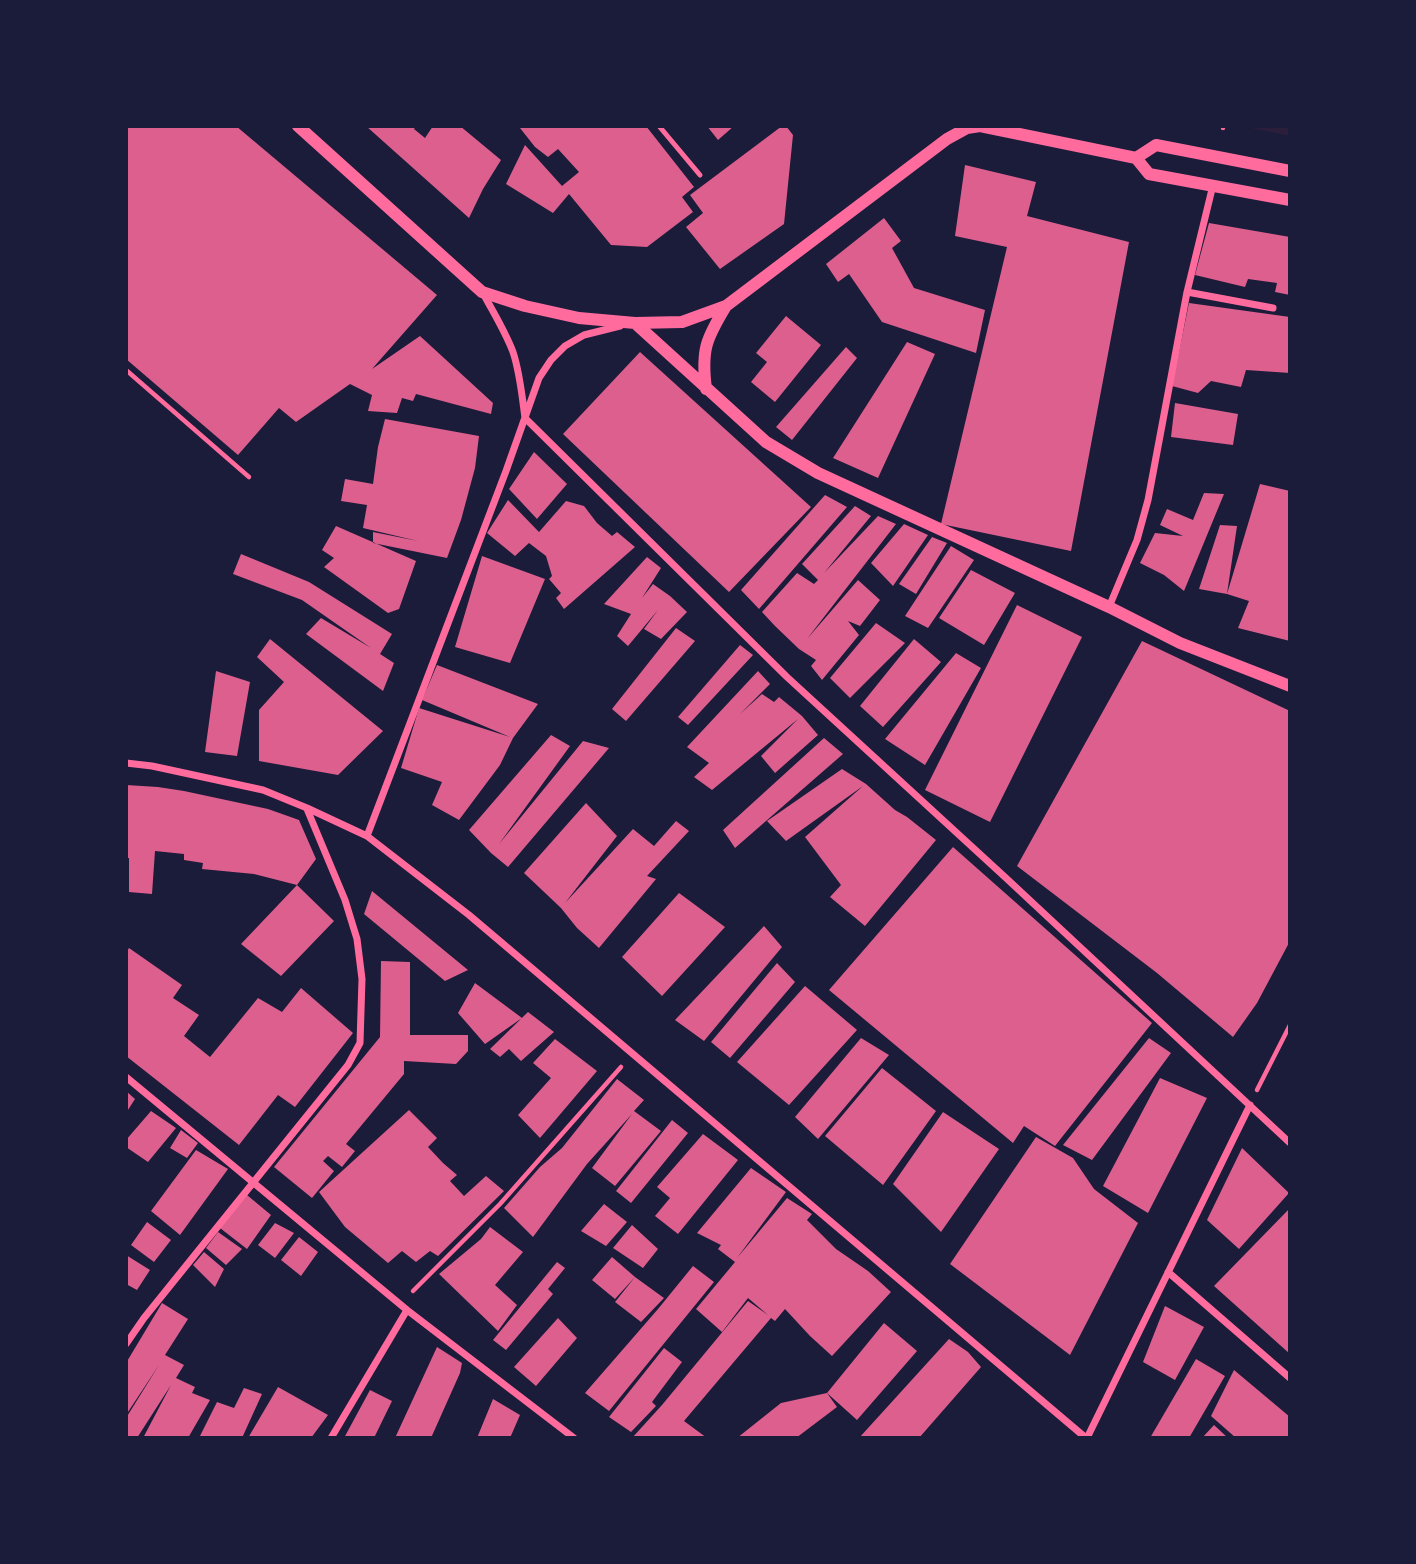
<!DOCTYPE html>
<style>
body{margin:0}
#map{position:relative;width:1416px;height:1564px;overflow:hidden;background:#1b1b3a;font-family:Jost,sans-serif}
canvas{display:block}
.frame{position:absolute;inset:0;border:128px solid #1b1b3a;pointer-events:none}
</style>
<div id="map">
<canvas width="1416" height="1564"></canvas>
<div class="frame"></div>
</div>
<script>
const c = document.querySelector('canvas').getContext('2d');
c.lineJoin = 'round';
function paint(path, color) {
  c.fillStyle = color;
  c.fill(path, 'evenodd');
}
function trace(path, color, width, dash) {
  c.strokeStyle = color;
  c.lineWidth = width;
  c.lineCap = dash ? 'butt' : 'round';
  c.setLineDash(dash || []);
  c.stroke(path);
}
const green = new Path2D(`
 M1241,126h49v10z`);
const building = new Path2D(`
 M126,126h110l201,169 -65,74 48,-33 73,67 -2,11 -75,-20 -3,7 -11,-3 -5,15 -29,-2 4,-16 -22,-11 -54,38 -17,-14 -41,47 -112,-96z
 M366,126h50l-2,3 11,9 8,-12h27l41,34 -18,29 -14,29z
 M523,126h123l48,61 -12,10 11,15 -46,35 -36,-2 -42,-51 -16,19 -47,-29 19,-39 37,41 17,-14 -21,-23 -10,8 -13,-10 -15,-19z
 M707,126h27l-16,14z
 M782,126h4l7,9 -9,89 -64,45 -34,-42 17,-14 -13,-18z
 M965,165l71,17 -9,34 102,26 -58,309 -130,-27 66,-277 -52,-11z
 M884,218l17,23 -9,7 22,40 71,22 -9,43 -94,-31 -33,-48 -11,8 -12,-18z
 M1209,223l81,14v58l-15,-3 2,-9 -29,-4 -3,8 -50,-12z
 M1189,303l101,14v56l-44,-3 -5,17 -30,-6 -13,12 -26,-7z
 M786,316l35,29 -46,57 -24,-20 16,-20 -11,-9z
 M907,342l28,12 -57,124 -45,-20z
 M846,347l11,11 -65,82 -16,-13z
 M640,352l171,155 -82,85 -166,-158z
 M1175,403l63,11 -5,31 -62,-8z
 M385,419l94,17 -4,32 -14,52 -14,38 -74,-15v-11l45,9 -55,-13 4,-23 -26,-4 4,-22 28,5 5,-37z
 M534,452l33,32 -30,35 -28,-30z
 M1260,484l30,7v150l-52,-13 11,-27 -22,-7 -28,-5 21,-64 17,1 -10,68z
 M1204,493l20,1 -40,97 -20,-16 -24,-12 15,-30 28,3 -23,-11 7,-16 26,11z
 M825,495l22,12 -88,102 -18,-19z
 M508,500l31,32 27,-31 18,5 13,17 15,13 5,-4 18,15 -71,62 -8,-11 5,-5 -12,-14 3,-3 -6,-20 -17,-13 -14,13 -28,-23z
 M855,506l16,10 -47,57 54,-57 18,8 -89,115 51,-59 22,20 -20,26 -12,-5 11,14 -37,45 -11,-14 5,-6 -17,-11 -24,-23 -13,-14 35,-39 17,11 4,-4 -16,-16z
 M904,524l24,11 -35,51 -22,-23z
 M336,526l80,35 -17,48 -11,4 -64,-46 10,-9 -12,-8z
 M932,537l15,6 -31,51 -17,-10z
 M951,546l23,14 -46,68 -23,-12z
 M241,554l68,28 83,52 -12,20 14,9 -11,28 -77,-57 15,-16 50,30 -69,-48 -69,-26z
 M482,556l63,23 -35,84 -55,-16z
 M647,557l14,11 -19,30 11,-14 17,12 17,16 -26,27 -17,-10 14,-19 -30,36 -11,-10 14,-22 -27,-10z
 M971,570l44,23 -31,52 -45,-27z
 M1017,605l65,32 -92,185 -65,-32z
 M876,623l29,20 -55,55 -20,-20z
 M676,628l19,13 -69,80 -14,-12z
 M270,639l113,92 -45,44 -79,-14v-51l25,-28 -27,-25z
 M914,639l27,23 -58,65 -23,-21z
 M1142,641l148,70v230l-33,62 -24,34 -76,-64 -140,-107z
 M740,645l13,10 -65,70 -10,-8z
 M956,653l25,15 -56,97 -40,-26z
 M437,665l101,39 -25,34 -13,27 -41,55 -27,-15 10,-23 -41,-14 18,-60 91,29 -88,-37z
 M216,671l34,11 -13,74 -32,-4z
 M758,671l12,13 -30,30 22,-20 12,8 5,-5 23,19 16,19 -43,38 -14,-17 37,-37 -86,71 -18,-13 15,-14 -22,-16z
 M551,735l19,11 -71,98 84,-103 26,7 -101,119 -17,-14 -22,-23z
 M824,738l19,16 -108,94 -12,-18z
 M842,769l24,15 29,26 12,7 29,23 -71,86 -35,-29 11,-12 -36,-48 58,-51 -77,55 -19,-20z
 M126,785l32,2 26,4 84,18 31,11 17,39 -19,26 37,36 -53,55 -40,-32 56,-59 -43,-11 -52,-5 1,-6 -19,-3v-6l-29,-3 -3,43 -23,-2v-34h-3z
 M586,803l31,33 -52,67 68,-74 21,17 22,-25 13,10 -42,45 9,3 -57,69 -22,-20 -16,-20 -37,-35z
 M953,847l199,176 -97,123 -31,-20 -11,17 -184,-153z
 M372,891l96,79 -23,11 -81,-67z
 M679,893l46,34 -63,69 -40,-39z
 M764,926l18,21 -78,94 -29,-21z
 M129,948l53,37 -9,13 26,17 -15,21 26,21 48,-59 24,14 19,-24 52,45 -58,74 -17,-12 -39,50 -113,-89v-103z
 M381,961l29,1v73h58v16l-12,13 -52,-3v13l-58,70 9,7 -13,16 -14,-11 -5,5 11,10 -22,27 -38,-31 106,-130z
 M777,963l18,19 -65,76 -19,-16z
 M475,983l47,35 -37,26 -27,-31z
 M805,986l52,44 -68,75 -52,-43z
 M528,1012l26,20 -33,29 -12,-12 -9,8 -10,-8z
 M861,1038l28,17 -71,84 -23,-22z
 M1149,1038l22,15 -79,107 -29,-15z
 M555,1039l42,32 -57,67 -22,-23 33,-37 -18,-15z
 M882,1068l54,43 -53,74 -58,-49z
 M1160,1078l47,20 -59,115 -45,-27z
 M617,1079l27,21 -10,11 27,20 -46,55 -23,-18 40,-54 -45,50 -54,73 -29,-29 36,-41 22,-19z
 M126,1091l9,8 -9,14z
 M409,1110l28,28 -9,9 15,16 14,12 -7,6 14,15 22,-20 18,15 -66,65 -8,-5 -14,11 -14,-11 -14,12 -43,-36 -26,-35z
 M151,1111l25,17 -28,34 -22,-15v-7z
 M943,1112l56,37 -58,83 -48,-48z
 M672,1120l16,13 -57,70 -15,-12z
 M181,1130l17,13 -11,15 -17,-10z
 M703,1134l35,26 -60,74 -23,-18 15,-18 -13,-11z
 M1036,1137l37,21 21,31 44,34 -68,132 -120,-91z
 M1242,1148l47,45 -50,56 -32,-29z
 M196,1150l32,19 -48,66 -29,-24z
 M751,1168l35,24 -49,66 50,-60 25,16 -5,6 29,29 32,22 23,21 -59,64 -22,-20 -25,-27 -10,12 -4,-3 -87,103 23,17h-75l30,-33 86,-104 20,14 -20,-17 -26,34 -26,-23 39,-47 -17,-13 3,-4 -24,-12z
 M247,1195l24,20 -24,34 -27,-21z
 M604,1204l23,18 -21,24 -25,-15z
 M1290,1208v146l-76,-68z
 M147,1222l24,18 -17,22 -23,-17z
 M275,1223l19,10 -19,25 -17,-13z
 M632,1225l26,24 -15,19 -30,-20z
 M490,1227l33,25 -28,33 22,20 -19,26 -59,-57 42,-35z
 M218,1232l24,17 -16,16 -20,-17z
 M299,1237l19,15 -17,24 -20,-16z
 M204,1252l20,17 -9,18 -22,-22z
 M126,1255l24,15 -13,20 -11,-6z
 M612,1257l23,20 -20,22 -23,-19z
 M557,1262l8,6 -17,21 5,5 -47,56 -13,-10z
 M693,1266l21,16 -105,129 -24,-18 73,-84z
 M635,1277l29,21 -23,24 -26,-20z
 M162,1303l26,16 -23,36 19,10 -8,13 19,9 -3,6 18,7 -22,38h-45l28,-53 -34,53h-11v-20l33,-53 -33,50v-52z
 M1165,1306l39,21 -29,53 -32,-18z
 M558,1318l19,20 -41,48 -22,-19z
 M884,1323l33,28 -60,69 -30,-27 10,14 -41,31h-59l44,-35 46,-10z
 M949,1339l19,13 13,15 -62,71h-60z
 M437,1347l25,16 -2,10 -29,65h-36z
 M664,1348l18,14 -30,40 4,4 -25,26 -22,-15z
 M1196,1359l29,17 -36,62h-39z
 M1234,1370l56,47v21h-54l-25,-22z
 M278,1387l50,28 -17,23h-63z
 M244,1388l18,6 -20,44h-43l18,-36 17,6z
 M370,1390l22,11 -18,37h-30z
 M493,1399l27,16 -10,23h-33z
 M1214,1425l14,13h-26z`);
const path = new Path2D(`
 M1223,128v-2
 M126,370l123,107
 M1257,1090l33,-65
 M413,1291l87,-87 121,-137`);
const service = new Path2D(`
 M659,126l41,49`);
const minor = new Path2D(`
 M1187,292l86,16
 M483,293c10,19 22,38 30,59 7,21 9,44 12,66l262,259 219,201 284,265
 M1109,607l28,-67 11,-40 39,-208 26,-107
 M126,763l26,3 111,24 44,18 60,28 102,79 617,523
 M367,836l139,-365 33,-93 12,-18 14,-14 19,-11 36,-9
 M126,1077l281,233 167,128
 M1168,1272l122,106
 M126,1344l18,-26 204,-253 12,-22 2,-64 -5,-40 -12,-39 -38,-91
 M331,1438l76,-128
 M1087,1438l163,-333`);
const tertiary = new Path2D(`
 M298,126l184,166 43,14 54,12 56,5 47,-1 44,-16 221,-167 20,-11 13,-2 156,32 20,-13 134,26
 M1136,158l13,16 141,26
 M635,323l131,119 52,31 291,134 71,36 110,43
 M706,389c-5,-39 0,-50 20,-83`);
paint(green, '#2a1e3b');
paint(building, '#dd5f8e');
trace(path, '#ff6b9d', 4.5);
trace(service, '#ff6b9d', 5);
trace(minor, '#ff6b9d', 7);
trace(tertiary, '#ff6b9d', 12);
</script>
